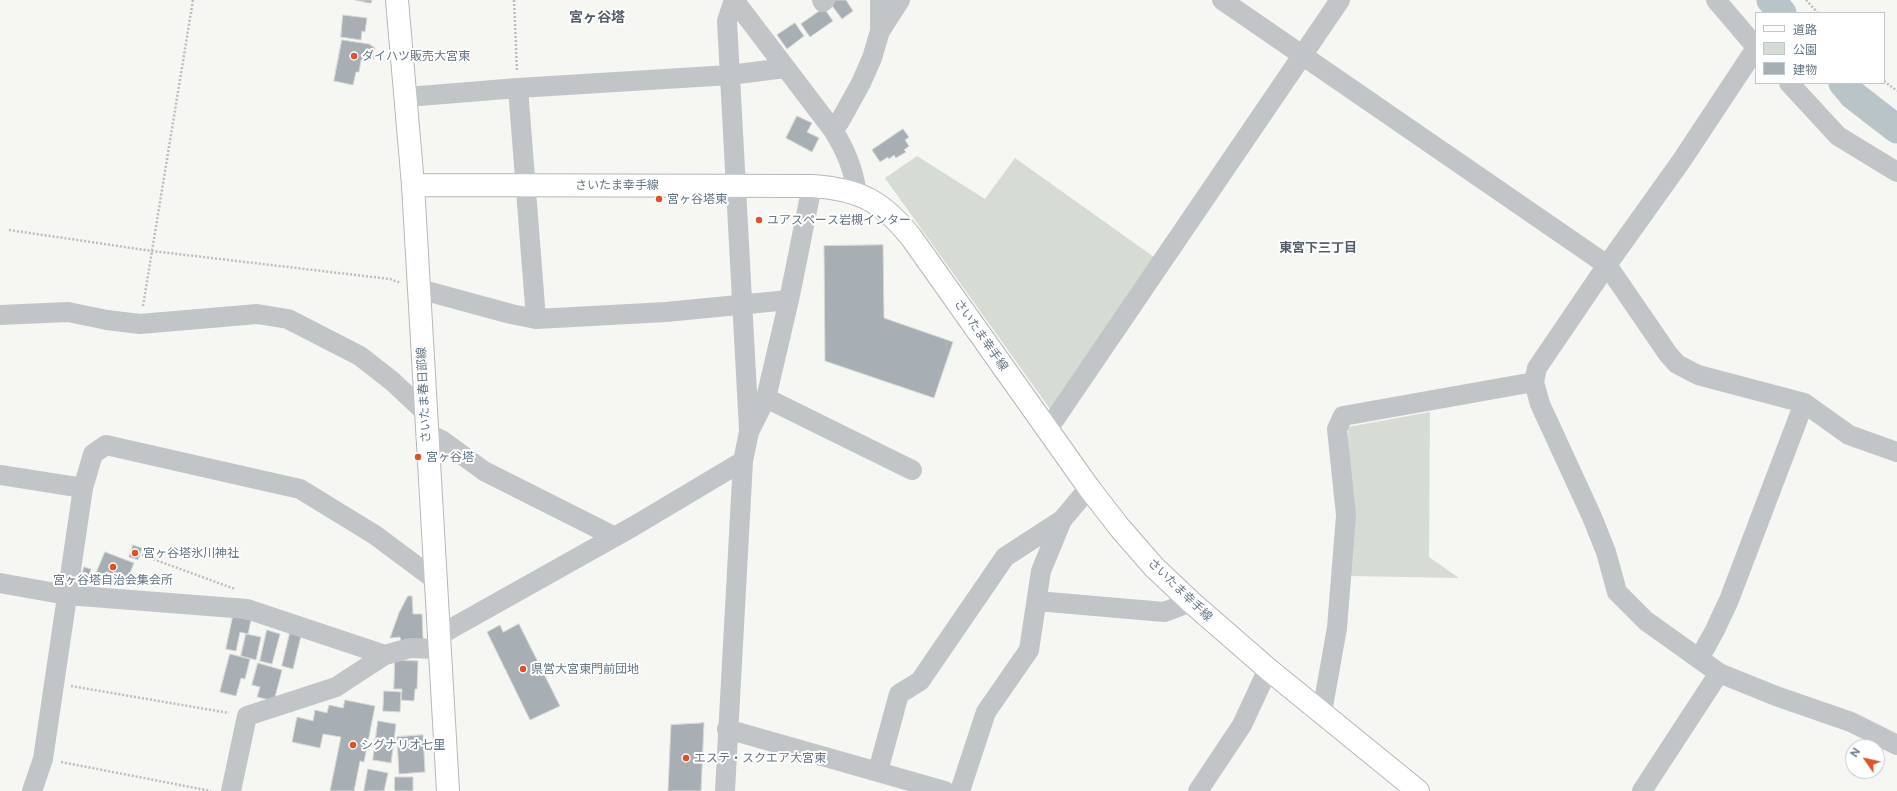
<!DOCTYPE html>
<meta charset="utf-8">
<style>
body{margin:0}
#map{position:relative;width:1897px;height:791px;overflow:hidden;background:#f6f6f2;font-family:Raleway,"Noto Sans JP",sans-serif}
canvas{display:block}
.legend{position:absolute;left:1755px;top:12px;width:130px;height:72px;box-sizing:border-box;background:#fff;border:1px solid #c1c8cd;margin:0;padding:5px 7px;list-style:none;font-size:12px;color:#647583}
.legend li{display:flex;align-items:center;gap:8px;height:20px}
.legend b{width:20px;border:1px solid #c1c8cd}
.north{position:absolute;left:1845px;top:739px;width:40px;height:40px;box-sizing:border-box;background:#fff;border:1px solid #c1c8cd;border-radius:50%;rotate:304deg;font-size:11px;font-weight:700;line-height:16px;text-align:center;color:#647583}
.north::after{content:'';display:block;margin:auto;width:14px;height:18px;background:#e44f23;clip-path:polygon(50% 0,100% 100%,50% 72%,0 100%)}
</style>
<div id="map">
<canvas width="1897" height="791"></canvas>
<ul class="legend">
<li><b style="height:5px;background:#fff"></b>道路</li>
<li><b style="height:11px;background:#d6dcd3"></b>公園</li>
<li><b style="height:11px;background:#a7afb4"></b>建物</li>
</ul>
<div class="north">N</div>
</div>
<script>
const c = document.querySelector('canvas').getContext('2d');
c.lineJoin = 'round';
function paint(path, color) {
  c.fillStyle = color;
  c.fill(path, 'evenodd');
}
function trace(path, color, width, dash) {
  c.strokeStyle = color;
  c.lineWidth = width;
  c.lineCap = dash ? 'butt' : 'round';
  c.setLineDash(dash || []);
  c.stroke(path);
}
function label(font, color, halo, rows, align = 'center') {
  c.font = font + ' Raleway,"Noto Sans JP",sans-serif';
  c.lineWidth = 4;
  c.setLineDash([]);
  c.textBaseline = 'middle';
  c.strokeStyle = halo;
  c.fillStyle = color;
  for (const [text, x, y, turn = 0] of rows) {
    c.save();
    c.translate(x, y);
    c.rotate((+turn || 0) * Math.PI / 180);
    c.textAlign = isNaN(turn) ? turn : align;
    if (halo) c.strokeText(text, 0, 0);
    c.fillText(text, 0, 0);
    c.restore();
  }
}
const green = new Path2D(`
 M917,156l68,43 30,-41 139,99 -104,152 -165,-231z
 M1430,412l-1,145 30,21 -108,-2 -3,-149z`);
const river = new Path2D(`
 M1771,0l11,13
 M1843,83l10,12 44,34`);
const building = new Path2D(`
 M355,0h17l-1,3z
 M834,0h12l7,11 -11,8 -12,-16z
 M824,8l9,13 -23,16 -9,-13z
 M343,15l24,3 -2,14 -3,-1 -1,9 -20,-3z
 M795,23l9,13 -17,13 -10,-14z
 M342,40l27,4 6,4 -1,11 -6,2 -7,-1 -2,12h-3l-3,13 -19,-4z
 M797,116l15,7 -5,9 12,6 -7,14 -26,-14z
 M903,129l6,8 -4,3 4,6 -5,4 2,2 -10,6 -2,-3 -5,4 -1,-2 -8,5 -8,-12z
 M883,245l1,73 69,24 -19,56 -109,-37 -1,-115z
 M133,545l9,3 -4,12 -9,-3z
 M105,552l29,11 -8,20 -21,-8 -1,4 -9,-3z
 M84,567l7,2 -2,8 -7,-1z
 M408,596h4l1,18h9l1,26 -22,1 -1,-4 -10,1 9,-25z
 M233,616l18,4 -3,14 -8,-2 -4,19 -10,-2z
 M519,624l41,82 -30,14 -43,-88 13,-7 3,7z
 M267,630l13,4 -8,30 -12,-3z
 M290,633l11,3 -8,33 -11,-3z
 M246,634l15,3 -5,23 -15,-4z
 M230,654l20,5 -5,20 -4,-1 -5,18 -16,-4z
 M395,660l23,1 -1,28h-2l-1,12 -13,-1 1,-11h-8z
 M258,663l24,7 -8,31 -17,-4 3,-10 -8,-2z
 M384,691l17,1 -1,20 -17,-1z
 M345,700l30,6 -11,56 -4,-1 -6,30h-24l11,-54 -18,-3 -3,14 -28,-6 5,-25 16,4 2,-11 12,3 2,-8 14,3z
 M378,721l18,3 -5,39 -18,-3z
 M704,723l-3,68h-33l3,-66z
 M423,735l2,37 -26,2 -2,-37z
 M368,769l20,4 -4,18h-20z
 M395,777h18v14h-18z`);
const path = new Path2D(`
 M514,0l3,71
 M1806,0l12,13
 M1884,81l13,10
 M9,230l143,21 238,28 11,4
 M143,306l50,-306
 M142,555l93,34
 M71,686l158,27
 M61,762l150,29`);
const minor = new Path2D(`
 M734,0l-7,21 22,409
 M734,0l99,130c13,21 20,38 24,63
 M822,0l1,2 2,-2
 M880,0v31
 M1222,0l385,265 61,89 9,10 21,11 106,28 45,32 48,17
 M1716,0l40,47
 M1756,48l-74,112 -75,105 -70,103 -3,14 6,22 52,113 14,35 11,40 29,29 73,52 57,23 75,26 46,23
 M1789,83l49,53 59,36
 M518,88l18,231
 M407,97l111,-9 212,-13 55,-7
 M833,130l7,-9 21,-38 11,-25 8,-27 20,-31
 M419,289l92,25 25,5 130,-7 123,-12
 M0,315l68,-3 39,8 33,4 117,-10 31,5 72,37 32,25 33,31
 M766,398l146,72
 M1048,429l292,-429
 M426,436l9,1 8,4 41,30 131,66
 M0,475l83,13
 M0,583l67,12 180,14 138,46
 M1037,601l127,11 27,-10
 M438,636l196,-110 109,-65
 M1699,659l16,-29 14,-30 75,-197
 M1322,712l15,-84 9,-113 -9,-86 6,-13 191,-34
 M727,729l218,62
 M878,771l21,-77 21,-13 85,-124 57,-37 27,-32
 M32,791l11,-32 40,-271 10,-34 13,-9 194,44 75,46 55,41 5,-1
 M231,791l16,-75 89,-29 49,-32 25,-7 29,1
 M725,791l18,-330 6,-29 17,-34 23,-98 23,-114
 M960,791l26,-79 43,-62 12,-79 21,-51
 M1198,791l44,-66 26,-56
 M1642,791l77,-118`);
const major = new Path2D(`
 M397,0l16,185 35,606
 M413,185l399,1c47,3 70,15 99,51l178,251 31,40 34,39 37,35 77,67 150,122`);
const markers = [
 [354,56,4,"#e44f23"],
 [659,199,4,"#e44f23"],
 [759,220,4,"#e44f23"],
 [418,457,4,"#e44f23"],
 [135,553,4,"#e44f23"],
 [113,567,4,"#e44f23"],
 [523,669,4,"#e44f23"],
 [353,745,4,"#e44f23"],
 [686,758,4,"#e44f23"]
];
const poiNames = [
 ["ダイハツ販売大宮東",362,56],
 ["宮ヶ谷塔東",667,199],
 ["ユアスペース岩槻インター",767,220],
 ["宮ヶ谷塔",426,457],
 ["宮ヶ谷塔氷川神社",143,553],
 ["宮ヶ谷塔自治会集会所",113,580,"center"],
 ["県営大宮東門前団地",531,669],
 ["シグナリオ七里",361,745],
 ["エステ・スクエア大宮東",694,758]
];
const streetNames = [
 ["さいたま幸手線",617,185],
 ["さいたま幸手線",981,335,55],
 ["さいたま春日部線",424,395,-93],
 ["さいたま幸手線",1180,590,44]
];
const neighbourhoodNames = [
 ["東宮下三丁目",1318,248]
];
const quarterNames = [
 ["宮ヶ谷塔",597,18]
];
paint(green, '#d6dcd3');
trace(river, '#b8c4c8', 29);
paint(building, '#a7afb4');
trace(building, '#d7d7d4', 1);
trace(major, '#b4b8bc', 24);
trace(path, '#bbbdbf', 2.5, [2, 2]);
trace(minor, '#c1c5c8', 20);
trace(major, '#fff', 22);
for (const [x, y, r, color] of markers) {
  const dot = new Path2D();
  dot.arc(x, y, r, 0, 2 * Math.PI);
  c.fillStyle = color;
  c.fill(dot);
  trace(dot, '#fff', 1.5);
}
label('12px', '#647583', '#fff', poiNames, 'left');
label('12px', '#647583', '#fff', streetNames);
label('bold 13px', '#525e68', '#fff', neighbourhoodNames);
label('bold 14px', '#525e68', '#fff', quarterNames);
</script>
